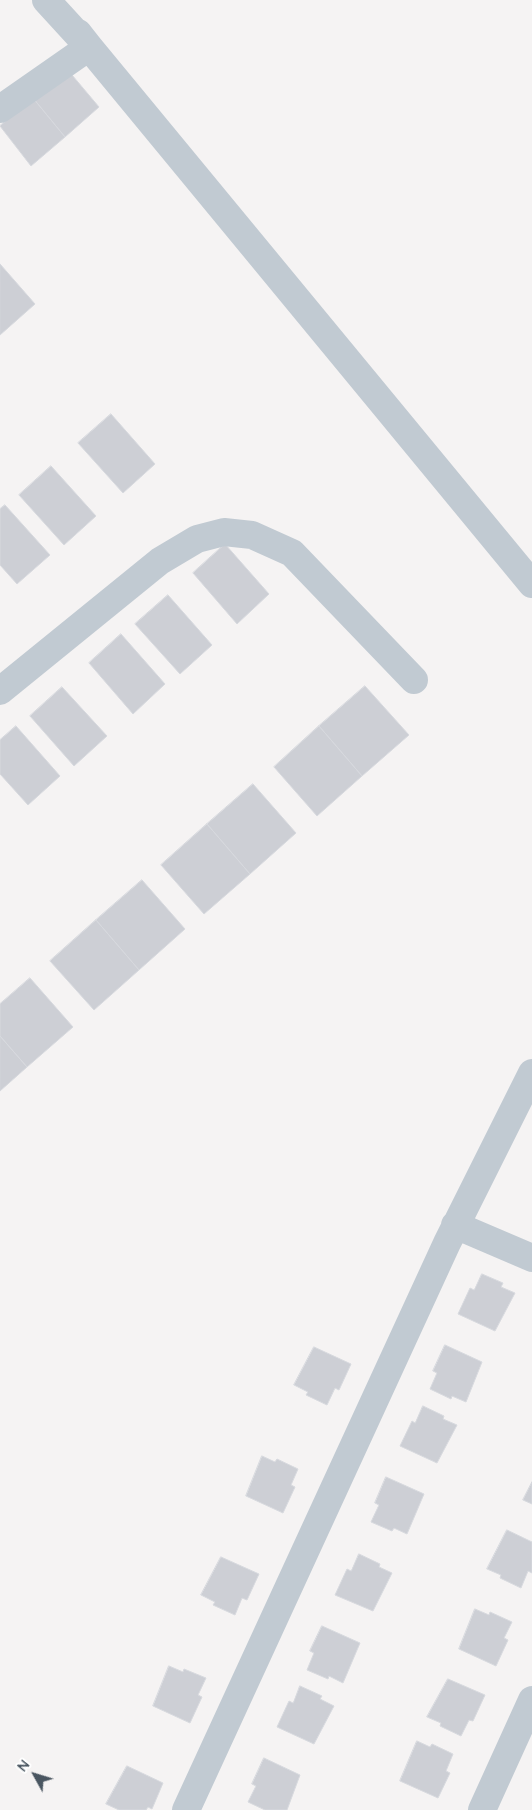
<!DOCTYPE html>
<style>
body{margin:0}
#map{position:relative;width:532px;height:1810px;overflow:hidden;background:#f5f3f3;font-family:Quicksand,sans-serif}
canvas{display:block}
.north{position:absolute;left:10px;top:1750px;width:50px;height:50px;-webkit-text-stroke:4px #fff;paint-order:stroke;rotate:309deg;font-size:14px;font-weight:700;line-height:20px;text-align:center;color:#4a5661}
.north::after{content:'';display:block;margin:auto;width:18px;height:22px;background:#4a5661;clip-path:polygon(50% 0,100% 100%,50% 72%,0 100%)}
</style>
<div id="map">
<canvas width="532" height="1810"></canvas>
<div class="north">N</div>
</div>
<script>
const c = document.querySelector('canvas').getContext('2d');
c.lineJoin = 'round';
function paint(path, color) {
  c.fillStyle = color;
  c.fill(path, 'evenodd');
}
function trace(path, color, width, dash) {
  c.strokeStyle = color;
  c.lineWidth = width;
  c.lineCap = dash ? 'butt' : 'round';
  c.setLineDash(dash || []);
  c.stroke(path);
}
const building = new Path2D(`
 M67,69l32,38 -34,30 -32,-39z
 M33,98l32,39 -34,29 -31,-40z
 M0,264l35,40 -35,31z
 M111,414l44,50 -32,29 -45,-50z
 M51,466l45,50 -32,29 -45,-50z
 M5,505l45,50 -33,29 -17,-19v-56z
 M225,544l44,50 -32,30 -44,-51z
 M168,595l44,50 -32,29 -45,-50z
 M121,634l44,50 -32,30 -44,-51z
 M365,686l44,49 -47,41 -43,-50z
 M62,687l45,49 -33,30 -44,-50z
 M16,726l44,50 -32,29 -28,-31v-34z
 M319,726l43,50 -45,40 -43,-49z
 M253,784l43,49 -46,41 -43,-50z
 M207,824l43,50 -46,40 -43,-49z
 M142,880l43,49 -46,41 -43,-50z
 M96,920l43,50 -45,40 -44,-49z
 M30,978l43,49 -46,40 -27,-31v-32z
 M0,1036l27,31 -27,24z
 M482,1274l21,9 -2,4 14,6 -20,38 -37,-17 12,-26 4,2z
 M445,1345l37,17 -16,40 -14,-6 -1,3 -21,-10 7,-16 -4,-2z
 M314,1347l37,17 -12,26 -4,-2 -8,17 -21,-10 2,-3 -14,-7z
 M423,1406l21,10 -1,3 14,6 -20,38 -37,-17 12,-25 3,2z
 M262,1456l13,6 2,-3 21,10 -7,16 4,2 -12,26 -37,-17z
 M386,1477l38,17 -17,40 -13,-6 -2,3 -21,-9 8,-17 -4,-2z
 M532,1482v22l-9,-4z
 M507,1530l25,12v31l-4,-2 -7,17 -21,-10 1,-3 -14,-6z
 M359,1554l21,10 -1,3 13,6 -19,38 -38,-16 12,-26 4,2z
 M221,1557l38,17 -12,26 -5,-2 -7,17 -22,-10 2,-3 -14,-7z
 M475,1609l14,6 1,-3 22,10 -8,16 4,2 -12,26 -37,-17z
 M322,1626l38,17 -17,40 -14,-7 -1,3 -21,-9 7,-17 -4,-2z
 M169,1666l14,6 1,-3 22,9 -8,17 4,2 -12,26 -37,-17z
 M448,1679l37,16 -12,26 -4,-1 -8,16 -21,-10 1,-3 -14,-6z
 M300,1686l22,10 -2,3 14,7 -20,38 -37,-17 12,-26 4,2z
 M417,1741l13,6 2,-3 21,10 -7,17 4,2 -12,25 -38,-17z
 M264,1758l36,17 -13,35h-22l-17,-8 8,-16 -4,-2z
 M127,1766l36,17 -11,26 -4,-2 -2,3h-27l-13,-6z`);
const minor = new Path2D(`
 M46,0l43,47 443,537
 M0,109l89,-62 -11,-14
 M0,691l160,-130 37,-22 27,-7 28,3 40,18 122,127
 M455,1225l77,33
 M186,1810l261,-567 85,-170
 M482,1810l50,-110`);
paint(building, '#cdcfd5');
trace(building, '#d7d9de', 1);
trace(minor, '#c1cad2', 28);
</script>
